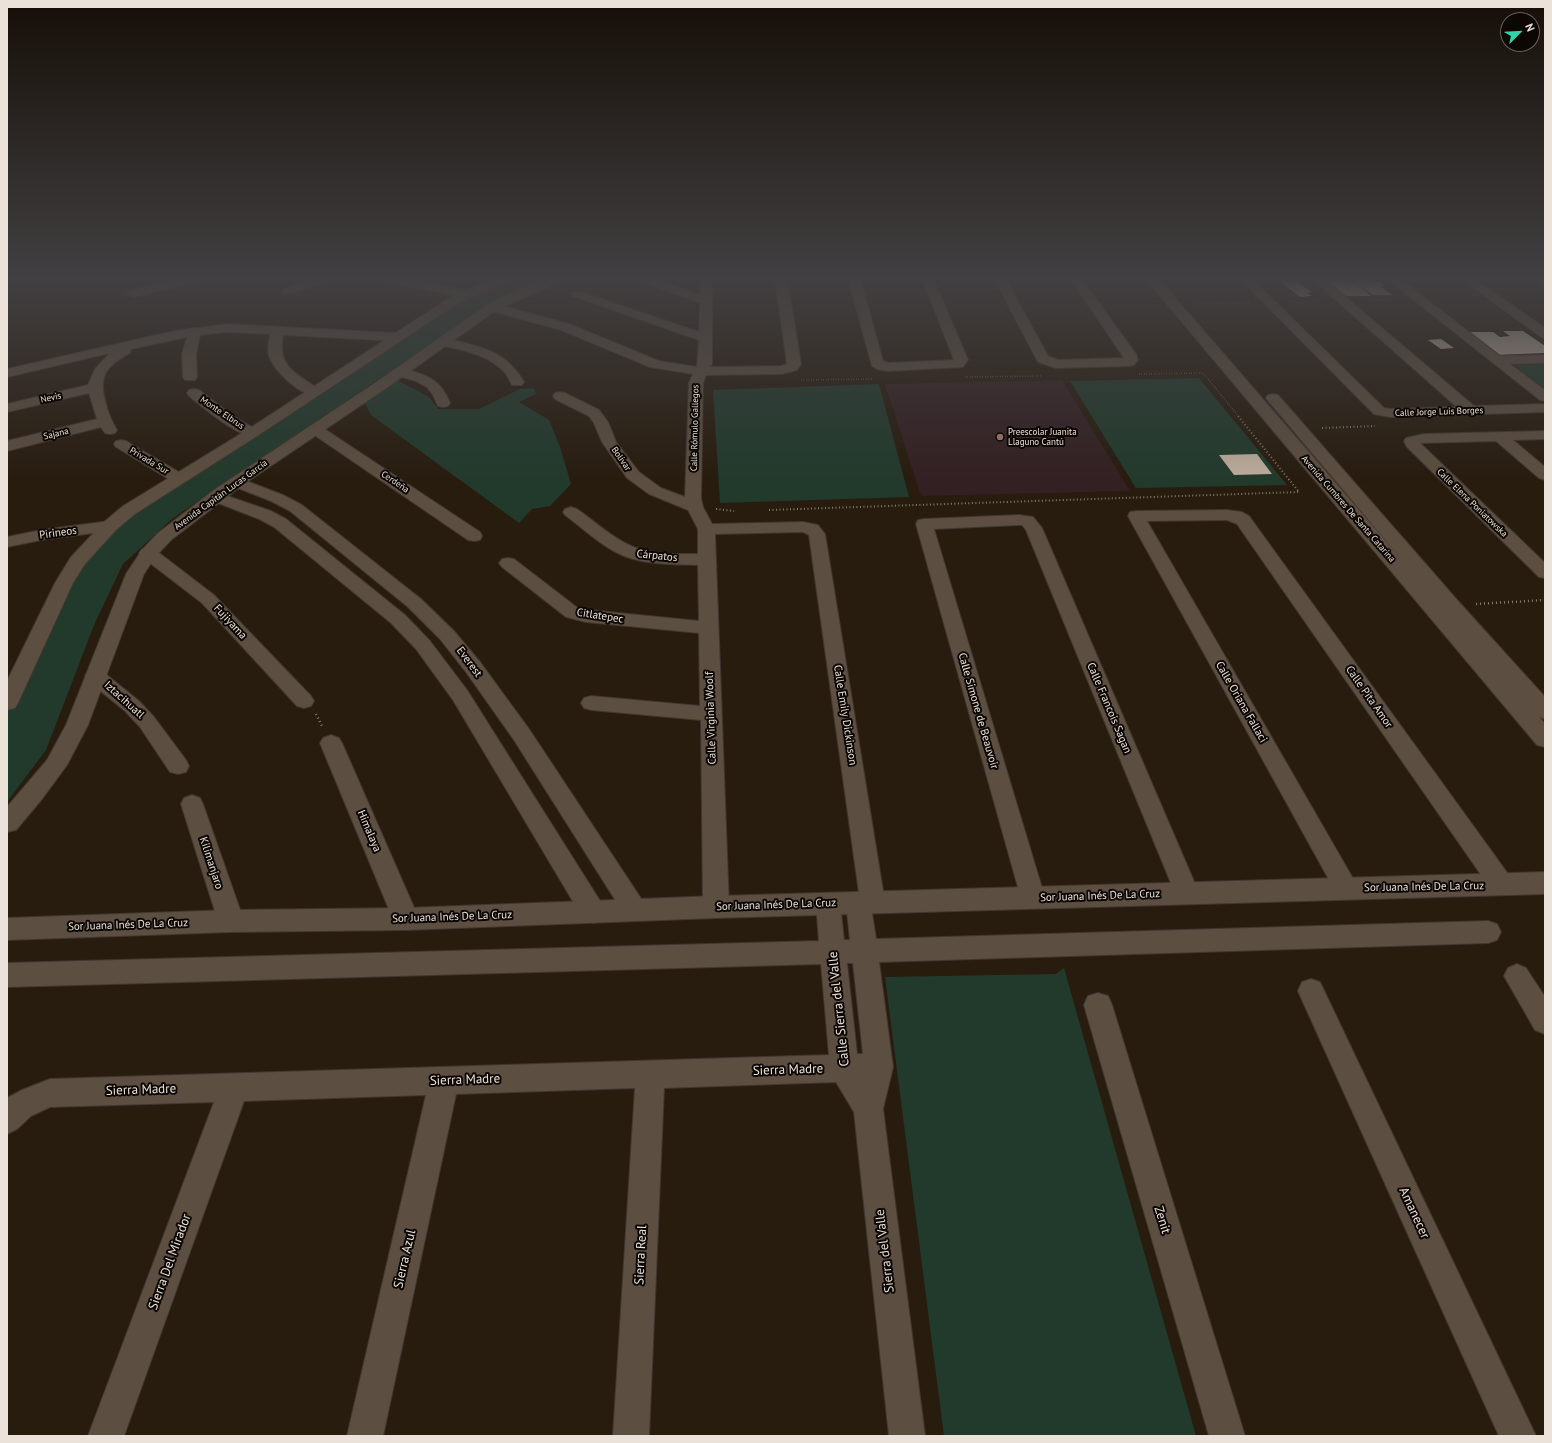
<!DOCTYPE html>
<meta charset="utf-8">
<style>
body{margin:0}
#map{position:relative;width:1552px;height:1443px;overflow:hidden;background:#281c0f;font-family:"PT Sans",sans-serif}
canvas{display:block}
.frame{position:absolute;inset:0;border:8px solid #ebe3da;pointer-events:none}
.north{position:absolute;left:1500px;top:12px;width:40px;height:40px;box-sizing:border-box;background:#0d0704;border:1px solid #665f5a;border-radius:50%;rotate:66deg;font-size:11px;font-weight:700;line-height:16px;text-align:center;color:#ebe3da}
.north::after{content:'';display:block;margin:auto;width:14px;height:18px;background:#2dd5ab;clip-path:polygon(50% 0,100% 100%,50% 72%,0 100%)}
</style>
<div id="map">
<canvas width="1552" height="1443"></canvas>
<div class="frame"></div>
<div class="north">N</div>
</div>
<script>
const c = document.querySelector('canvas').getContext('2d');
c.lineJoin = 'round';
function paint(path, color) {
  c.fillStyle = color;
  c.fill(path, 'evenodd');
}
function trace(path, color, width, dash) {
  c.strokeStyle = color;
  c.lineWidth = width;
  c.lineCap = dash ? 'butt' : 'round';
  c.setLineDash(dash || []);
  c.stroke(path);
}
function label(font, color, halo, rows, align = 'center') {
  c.font = font + ' "PT Sans",sans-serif';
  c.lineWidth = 4;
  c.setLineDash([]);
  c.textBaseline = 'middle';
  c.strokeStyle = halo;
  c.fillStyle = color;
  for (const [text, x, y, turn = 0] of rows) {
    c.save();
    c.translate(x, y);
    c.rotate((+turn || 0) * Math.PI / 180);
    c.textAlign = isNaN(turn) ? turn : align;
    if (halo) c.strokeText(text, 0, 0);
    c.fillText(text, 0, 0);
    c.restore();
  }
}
const education = new Path2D(`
 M1062,380l68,111 -209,5 -36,-112z`);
const green = new Path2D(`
 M513,278h35l-61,28 -314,212 -50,46 -29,61 -48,125 -39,52v-90l48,-100 34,-56 43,-41 333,-216z
 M1545,364v25l-31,-24z
 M1199,378l88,107 -151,3 -66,-107z
 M397,380l32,17 9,12h41l41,-20 14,-1 2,6 -17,8 30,18 11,27 11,37 -21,22 -18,3 -13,14 -148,-108 -6,-12z
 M879,384l30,113 -189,6 -7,-113z
 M1064,968l132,468h-252l-59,-459 171,-3z`);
const building = new Path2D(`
 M1276,278h15l21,14 -5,1 5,3 -12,1z
 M1348,278l4,4h4l-3,-4h16l5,4h6l5,4h-5l12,9h-19l-14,-10 12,11h-27l-20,-17z
 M1503,331h20l22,15v7l-49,2 -30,-23h27l7,5 10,-1z
 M1441,339l13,9 -13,1 -13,-9z
 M1257,454l15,20 -38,1 -15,-20z`);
const pathFar2 = new Path2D(`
 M1366,300h29
 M1292,302l29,-1
 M1196,304l53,-1
 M1139,374l64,-1 36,44
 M965,377l77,-1
 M801,380l71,-1`);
const pathFar1 = new Path2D(`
 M1322,428l53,-2
 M716,509l18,2
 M769,510l530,-18 -61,-76`);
const path = new Path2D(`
 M1476,604l69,-4
 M316,714l7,14`);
const street = new Path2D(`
 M92,278c-2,5 -6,5 -10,3l-2,-2z
 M182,278h23l-1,2 -71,17 -4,-2 -2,-2 2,-2z
 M313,278h18l-1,2 -38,13h-8l-2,-2 2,-2z
 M379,278h25l62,12 4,2 2,2 -2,2 -4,2 -82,-17z
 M636,278h17l47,17v-17h12v86l-2,3h8l63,-1 6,-2 -12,-86h12l14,86 -4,6 -15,4 -76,1 -3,8 -2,115 2,9 9,17 91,-2 15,3 7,9 60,369 -3,7 -10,3 4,26 612,-18 9,3 4,8 -4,8 -9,3 -609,19 14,105 -10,42 42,327h-36l-35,-324 -18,-30 -172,6 -15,348h-36l22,-348 -179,6 -73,342h-36l79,-341 -182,6 -120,335h-36l126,-334 -164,5 -19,9 -14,13 -10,5v-36l15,-8 28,-11 779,-24 -8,-91 -814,23v-24l812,-22 -3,-37 3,-7 9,-3 9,3 3,7 4,36h6l-4,-37 3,-7 10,-3 -50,-358 -6,-3 -88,2 14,373 -4,7 -9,4 -9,-4 -4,-7 -2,-187 -110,-10 -7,-2 -3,-5 3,-5 7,-2 109,10 -1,-73 -113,-11 -20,-5 -64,-50 -3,-4 3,-4 6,-1 6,1 65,50 120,12 -1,-56c-24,-1 -51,0 -74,-9 -22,-9 -40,-27 -59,-41l-2,-3 2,-3 6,-2 6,2c19,13 37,31 59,39 19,7 42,6 62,6v-25l-10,-19 -39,-16 -22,-16 -25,-36 -8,-19 -5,-7 -34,-17 -2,-3 2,-3 5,-1 5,1 34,17 9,12 8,20 23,30 22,16 24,9 4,-114 4,-9 -43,-7 -89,-37 -73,-20 -2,-3 2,-3 4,-1 77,21 90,37 38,6 2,-27 -126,-44 -2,-2 2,-2h8l118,40 1,-29 -63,-23zM847,963h6l10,91h-6z
 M848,278h12l23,83 5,2 66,-3 -32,-82h11l35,82 -5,7 -75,4 -11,-2 -5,-3z
 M994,278h11l43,78 10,4 66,-2 -54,-80h11l55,76 2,6 -4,5 -5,1 -73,2 -18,-6z
 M1239,278h12l133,130 6,1 67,-2 -146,-129h12l151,128 71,-2v8l-155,5 -16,-3z
 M1386,278h13l101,78 45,-1v8l-35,1 35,26v11l-5,-1z
 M1460,278h13l72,50v10l-4,-1z
 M1534,278h11v8l-4,-1z
 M225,324l172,9 4,1 2,3 -2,3 -4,1 -114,-6c-6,32 12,37 35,54l2,3 -2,3c-15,4 -45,-25 -49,-39 -2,-7 0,-15 1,-22l-45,-2 -25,3 -4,19 1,23 -2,3h-10l-2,-3 -1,-23 5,-17 -56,12 -1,4c-25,13 -32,24 -24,51 2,9 6,18 11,26l-2,3 -5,1 -5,-1 -4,-6 -94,24v-10l90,-22 -8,-26 -82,19v-8l81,-19 7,-16 15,-16 -103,24v-8l158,-36c8,-1 28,-6 34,-5z
 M445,338c34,9 60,11 79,44l-2,3h-10c-2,-4 -4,-8 -6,-11 -15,-19 -44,-24 -66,-29l-1,-3 1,-3z
 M400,368c25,6 40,10 50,35l-2,3 -5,1 -5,-1 -5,-11 -6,-8 -11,-6 -21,-6 -2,-3 2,-3z
 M194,389l5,1 34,26 24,14 2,3 -2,3c-17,4 -54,-29 -68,-40l-2,-3 2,-3z
 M315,425l5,1 160,106 2,4 -2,4 -6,1 -6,-1 -158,-108 -2,-3 2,-3z
 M1545,431v8l-32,1 32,27v13l-6,-2 -43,-37 -76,2 125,120v15l-6,-1 -132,-130 -3,-6 2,-3 18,-4z
 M121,440l5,1 58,34 2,3 -2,3 -6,2 -6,-2 -56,-34 -2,-3 2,-3z
 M236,477l47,18 19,10 119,94 33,32 26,31 49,67 115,174 4,7 -4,7 -9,4 -9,-4 -112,-177 -48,-68 -26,-33 -32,-32 -118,-96 -19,-10 -41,-16 -2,-3 2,-3z
 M216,492l55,19 15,8 119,96 25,26 37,49 135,214 4,8 -4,8 -9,3 -9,-3 -131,-220 -37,-51 -25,-26 -117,-96 -15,-8 -49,-19 -2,-3 2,-3z
 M1227,510l15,2 7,4 262,362 3,7 -3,7 -9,3 -9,-3 -256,-368 -10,-4 -80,1 212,368 -3,7 -9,3 -9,-3 -210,-380 2,-4 6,-1z
 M1019,515l14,2 9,11 157,365 -3,7 -9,3 -9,-3 -3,-7 -149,-363 -4,-5h-3l-85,4 111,369 -3,7 -9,3 -9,-3 -3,-7 -105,-374 2,-4 6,-1z
 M110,521l6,1 2,4 -2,4 -75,10 -34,7v-10l34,-7z
 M148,548l6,1 60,46 97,101 3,5 -3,5 -7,2 -7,-2 -95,-103 -60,-46 -3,-4 3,-4z
 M95,669l7,2 37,30 15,16 32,43 3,6 -3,6 -8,2 -8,-2 -30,-45 -15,-16 -37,-30 -3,-5 3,-5z
 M331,735l8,3 3,5 77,176 -4,8 -9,3 -9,-3 -4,-8 -73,-176 3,-5z
 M192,795l8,3 3,6 41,117 -4,8 -9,3 -9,-3 -4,-8 -37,-117 3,-6z
 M1517,964l9,4 19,29v37l-10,-4 -31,-54 4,-8z
 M1311,979l9,3 216,454h-37l-201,-445 4,-9z
 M1098,993l10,3 4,9 133,431h-36l-125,-431 4,-9z`);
const secondary = new Path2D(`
 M493,278h17l-2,3 -51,23 -200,132 -122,78 -19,16 -31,34 -12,19 -55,120 -3,5 -8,2v-29l48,-98 16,-26 33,-35 19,-16 124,-76 202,-132z
 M547,278h17l-2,3 -66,29 -108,77 -144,97 -73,56 -16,17 -11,17 -56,151 -21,40 -25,34 -26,31 -9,2v-25l40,-47 19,-35 60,-151 16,-24 16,-17 56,-43 164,-109 110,-77z
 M1145,278h13l246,284 -138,-164 2,-3 5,-1 5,1 180,206 87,96v22l-6,-2 6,7v23l-8,-2z
 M1545,872v22l-829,24 -310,12 -175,2 -224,8v-22l224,-8 175,-2 310,-12z`);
const markers = [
 [1000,437,4,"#8d6e63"]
];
const farStreetnames = [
 ["Nevis",51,398,-13],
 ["Calle Jorge Luis Borges",1439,412,-2],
 ["Monte Elbrus",222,413,34],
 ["Calle Rómulo Gallegos",695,428,-89],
 ["Sajana",56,434,-14],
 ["Bolívar",621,459,55],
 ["Privada Sur",149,461,31],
 ["Cerdeña",395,482,34],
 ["Avenida Capitán Lucas García",221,495,-36],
 ["Calle Elena Poniatowska",1472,503,44],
 ["Avenida Cumbres De Santa Catarina",1348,509,49]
];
const farPoinames = [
 ["Preescolar Juanita",1008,432],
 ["Llaguno Cantú",1008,442]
];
const streetNames = [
 ["Pirineos",58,533,-8],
 ["Cárpatos",657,556,6],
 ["Citlatepec",600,616,9],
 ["Fujiyama",230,622,47],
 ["Everest",469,662,53],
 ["Calle Pita Amor",1369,697,55],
 ["Iztacihuatl",124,700,42],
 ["Calle Oriana Fallaci",1241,702,60],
 ["Calle Francois Sagan",1109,708,67],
 ["Calle Simone de Beauvoir",978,711,74],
 ["Calle Emily Dickinson",845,715,81],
 ["Calle Virginia Woolf",711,718,-92],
 ["Himalaya",369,831,67],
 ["Kilimanjaro",211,863,72],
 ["Sor Juana Inés De La Cruz",1424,887,-1],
 ["Sor Juana Inés De La Cruz",1100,896,-2],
 ["Sor Juana Inés De La Cruz",776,905,-2],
 ["Sor Juana Inés De La Cruz",452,917,-2],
 ["Sor Juana Inés De La Cruz",128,925,-2]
];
const nearStreetnames = [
 ["Calle Sierra del Valle",839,1009,-96],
 ["Sierra Madre",788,1070,-2],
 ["Sierra Madre",465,1080,-2],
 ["Sierra Madre",141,1090,-2],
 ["Amanecer",1414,1213,65],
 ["Zenit",1162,1220,73],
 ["Sierra del Valle",885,1251,-97],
 ["Sierra Real",641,1255,-87],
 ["Sierra Azul",405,1259,-77],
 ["Sierra Del Mirador",170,1262,-70]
];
paint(education, '#332022');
paint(green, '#223a2c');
paint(building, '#bead9d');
trace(street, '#403730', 2);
trace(secondary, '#403730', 2);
trace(pathFar2, '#867c71', 1.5, [0.5, 2]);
trace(pathFar1, '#867c71', 2, [1, 2.5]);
trace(path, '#867c71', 2.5, [1, 3]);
paint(street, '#5c4e40');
paint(secondary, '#5c4e40');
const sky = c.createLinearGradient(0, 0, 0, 481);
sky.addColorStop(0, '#160f08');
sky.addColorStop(0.58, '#424042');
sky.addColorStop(1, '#42404200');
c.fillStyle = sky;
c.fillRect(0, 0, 1552, 481);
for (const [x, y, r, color] of markers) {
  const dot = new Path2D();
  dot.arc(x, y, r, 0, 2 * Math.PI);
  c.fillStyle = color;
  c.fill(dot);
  trace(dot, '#0d0704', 1.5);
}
label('9px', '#ebe3da', '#0d0704', farStreetnames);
label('9px', '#ebe3da', '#0d0704', farPoinames, 'left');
label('11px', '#ebe3da', '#0d0704', streetNames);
label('13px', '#ebe3da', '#0d0704', nearStreetnames);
</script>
